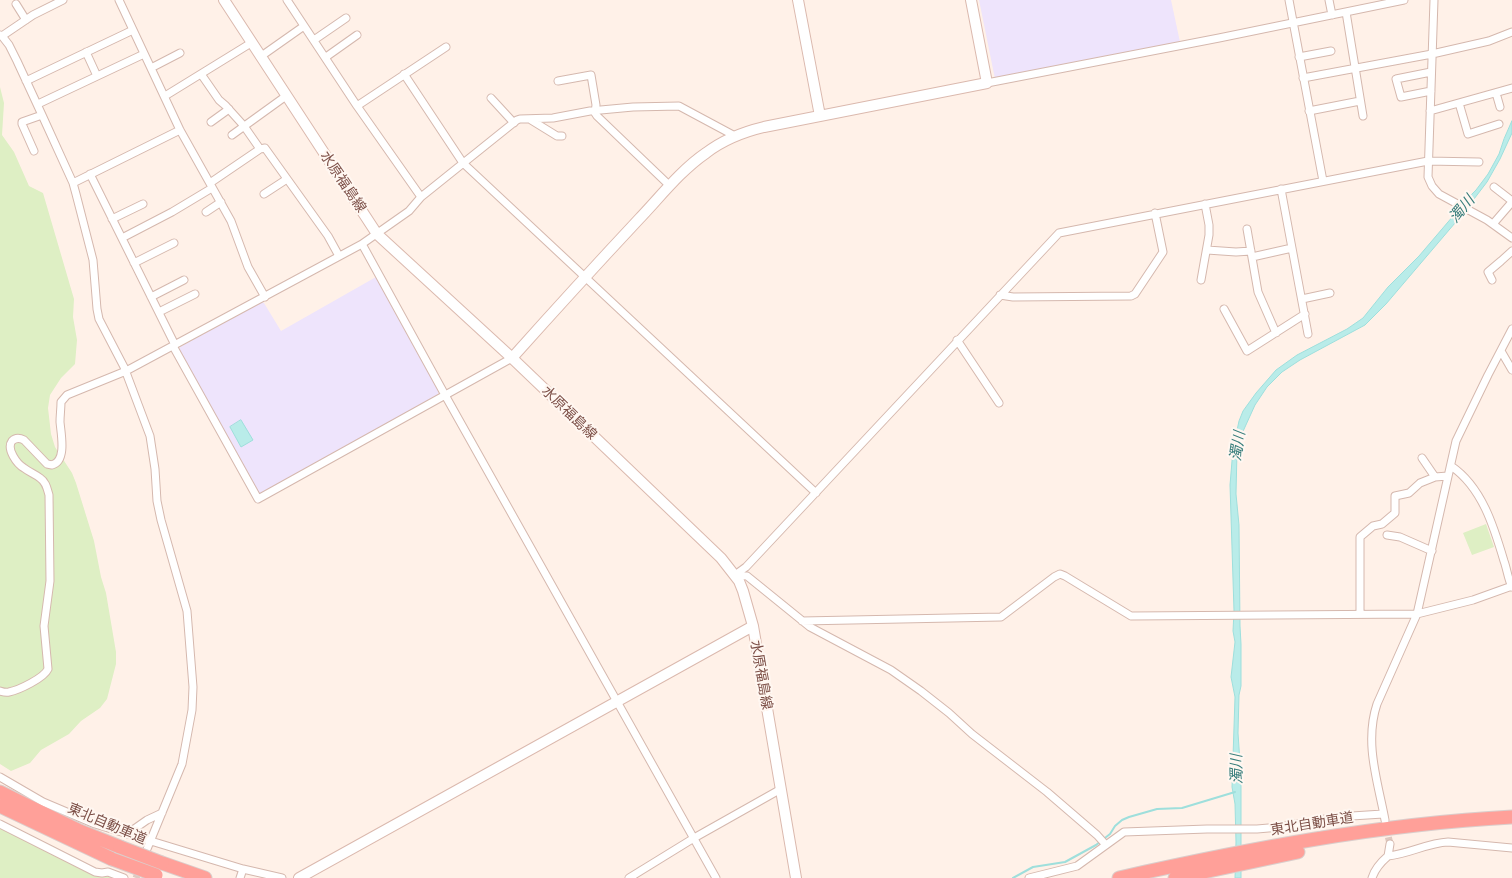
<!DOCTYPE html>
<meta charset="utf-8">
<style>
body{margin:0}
canvas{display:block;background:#fff1e8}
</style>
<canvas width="1512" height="878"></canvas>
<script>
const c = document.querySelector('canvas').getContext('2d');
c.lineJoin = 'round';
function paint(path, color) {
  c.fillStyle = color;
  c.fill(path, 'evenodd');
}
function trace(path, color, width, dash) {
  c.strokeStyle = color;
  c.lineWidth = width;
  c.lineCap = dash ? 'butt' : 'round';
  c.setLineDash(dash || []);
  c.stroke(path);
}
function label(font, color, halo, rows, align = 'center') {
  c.font = font + ' Quicksand,"Noto Sans JP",sans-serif';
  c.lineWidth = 4;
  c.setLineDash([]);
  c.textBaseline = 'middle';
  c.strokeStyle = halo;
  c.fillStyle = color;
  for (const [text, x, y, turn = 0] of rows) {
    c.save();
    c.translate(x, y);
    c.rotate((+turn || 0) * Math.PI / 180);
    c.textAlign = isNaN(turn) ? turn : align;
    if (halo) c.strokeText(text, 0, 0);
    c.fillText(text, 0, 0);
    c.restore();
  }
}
const education = new Path2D(`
 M979,0h192l9,42 -185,37z
 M376,277l63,113 -1,5 -175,99 -5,-1 -80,-142 2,-4 82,-45 2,1 17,28z`);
const green = new Path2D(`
 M0,87l4,16 -2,32 12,17 15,34 14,7 31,106 -1,18 4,23 -2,24 -14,14 -11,17 -2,13 3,26 4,13 17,26 4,10 18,58 7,36 5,16 10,59v12l-9,35 -7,9 -19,13 -12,13 -28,16 -11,13 -19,8 -11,-7z
 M1486,524l8,23 -22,8 -9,-22z
 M0,828l83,42 18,7 8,-1 4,2h-113z`);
const water = new Path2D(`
 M1512,121v12l-12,26 -13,23 -26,34 -75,88 -21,21 -65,35 -18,12 -15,15 -12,18 -15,33 -3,13 -1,43 3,31 1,101 1,18v42l-2,9 -1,38 3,44v101h-6l1,-36 -1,-38 -3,-17 3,-90 -4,-20 4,-35 -2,-11 1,-20 -4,-126 3,-36 6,-28 4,-10 13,-18 20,-23 21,-15 50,-26 16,-11 25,-31 31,-31 52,-61 5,-5 12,-16 11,-20 5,-15z
 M241,420l12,20 -12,7 -11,-20z`);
const stream = new Path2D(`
 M1013,878l20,-11 32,-5 31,-17 14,-11 5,-8 7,-6 7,-3 28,-8 25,-1 53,-16`);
const streetTunnel = new Path2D(`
 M1386,827l4,17
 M136,878l5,-12`);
const street = new Path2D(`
 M119,0l61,130 51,91 17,46 17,30
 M287,0l70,106 64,91
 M1289,0l34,181
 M1329,0l3,15
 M1434,0l-6,177 4,9 7,8 48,26 25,18
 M16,4l10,16
 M1346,12l17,104
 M0,35l2,1 7,9 8,16 25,54 31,68 3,11 17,66 4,49 2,10 25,48 26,69 5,33 2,32 4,19 26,91 6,76 -1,23 -10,54 -35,85
 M2,36l31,-21 30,-15
 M314,40l32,-22
 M86,52l11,24
 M260,57l44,-31
 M326,57l31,-22
 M1299,57l32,-6
 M151,68l29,-15
 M201,74l18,26 7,6 18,20 16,23
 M404,74l59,89 353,330
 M1303,78l129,-24 57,-13 23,-9
 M26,81l107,-51
 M558,81l33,-6 5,30 -1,8 2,3 73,70
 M987,83l232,-45 185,-38
 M1431,91l-30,6 -5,-18 35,-7
 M1496,93l4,14
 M165,96l86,-53
 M491,98l23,25
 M1459,103l9,31 31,-10
 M38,104l106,-50
 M357,106l89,-59
 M1309,111l51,-10
 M1430,111l82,-23
 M531,120l26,16h5
 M211,122l18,-13
 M232,135l54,-39
 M34,151l-12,-27v-2l20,-7
 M90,174l85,171
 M73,183l107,-53
 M210,183l50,-34 5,-1 63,88 11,20
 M1494,187l18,14
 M1281,189l27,145
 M264,194l23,-15
 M206,212l15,-10
 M112,219l31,-15
 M1493,224l19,-22
 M1247,229l11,63 18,41
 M122,238l50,-26 40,-24
 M362,244l83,151 271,483
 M1207,250l29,2 15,-1
 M1252,257l40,-9
 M134,263l40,-20
 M1201,280l8,-45v-10l-4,-21
 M1492,280l-4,-8 13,-11 11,-10
 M1000,295l13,2 118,-1 4,-2 28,-42 -8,-39
 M151,297l33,-17
 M1302,299l28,-6
 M1224,309l23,42 58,-37
 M159,312l36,-18
 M957,340l42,63
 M173,346l85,153 254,-141
 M1501,351l11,19
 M1422,458l13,19
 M1451,466c31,21 43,61 53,95 3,8 4,18 8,26
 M1387,535l13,2 32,14
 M735,575l11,-8 313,-334 369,-72 51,1
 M735,575l12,1 63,51 81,43 30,21 28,22 23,21 75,58 50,43 9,10
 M1360,614v-77l13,-11 9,-2 13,-11v-17l14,-3 11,-10 15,-6 13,-1
 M802,621l199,-4 53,-40 6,-3 5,2 66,40 286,-2 56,-14 39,-14
 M0,691c3,1 6,2 9,1 10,-2 35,-14 39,-23l-4,-43 6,-45 -1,-86c-2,-7 -3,-13 -9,-17 -5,-4 -11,-6 -16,-10 -7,-4 -18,-19 -12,-27 4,-4 8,-3 12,-1l23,24 5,1c15,-4 9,-31 8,-43 0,-7 1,-13 1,-20l6,-7 59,-24 236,-127 47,-33 12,-14 96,-77 3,-1 33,-1 37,-7 43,-4 46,-1 56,30
 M0,777l43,25 52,22 148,45 39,9
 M1385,820c-7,-38 -21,-77 -8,-116l40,-90 39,-173 32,-66 24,-46
 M0,824l95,48 7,1 6,-1 16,6
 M127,834l20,-14 15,-7
 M1388,856c21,-2 39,-13 60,-14l64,6
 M240,878l3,-9
 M629,878l65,-40 87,-49
 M1029,878l48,-12 47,-34 83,-3h50l23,-2 56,-10 47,-3
 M1372,878c3,-10 9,-16 16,-22l2,-12`);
const secondary = new Path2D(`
 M224,0l153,234 135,124 209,200 18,23 4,10 10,35 43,252
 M798,0l22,116
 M512,358c42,-47 84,-93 127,-139 21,-22 42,-49 67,-66 17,-13 37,-21 58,-26l223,-44 -16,-83
 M299,878l454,-252`);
const highway = new Path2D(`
 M0,792l80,39 40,16
 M0,806l112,53
 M162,863l43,15
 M1119,878c129,-29 261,-54 393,-61
 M1175,878l123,-26`);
const highwayBridge = new Path2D(`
 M120,847l42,16
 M112,859l44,16`);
const streetNames = [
 ["水原福島線",343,182,56],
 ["水原福島線",569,413,44],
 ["水原福島線",761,675,80],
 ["東北自動車道",107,824,23],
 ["東北自動車道",1312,824,-9]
];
const waterNames = [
 ["濁川",1462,209,-50],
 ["濁川",1238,446,-82],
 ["濁川",1237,769,-91]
];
paint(education, '#eee4fc');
paint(green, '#deefc4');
paint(water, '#b9ece9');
trace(water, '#9edfdc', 1);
trace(stream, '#9edfdc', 2);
trace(streetTunnel, '#dec9c0', 7, [7, 3.5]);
trace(street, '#d5b8ae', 9);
trace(secondary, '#dbb9ae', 12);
trace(highway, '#dbcecc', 15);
trace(street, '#fff', 7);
trace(secondary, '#fff', 10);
trace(highway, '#ffa099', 13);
trace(highwayBridge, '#dbcecc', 15, []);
trace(highwayBridge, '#ffa099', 13);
label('14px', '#7d5048', '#fff7f1', streetNames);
label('italic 15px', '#367c7a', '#fff7f1', waterNames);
</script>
